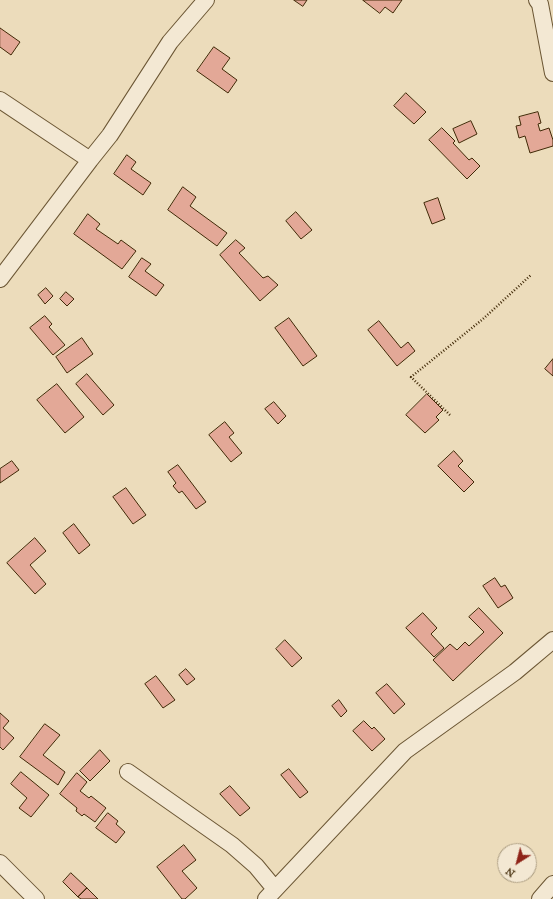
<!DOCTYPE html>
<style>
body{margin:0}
#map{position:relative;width:553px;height:899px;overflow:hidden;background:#ecdcbb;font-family:"IM FELL French Canon",serif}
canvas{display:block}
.north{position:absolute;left:497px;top:843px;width:40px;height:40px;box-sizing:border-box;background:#f3e8d3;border:1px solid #ab9c81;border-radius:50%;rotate:216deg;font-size:11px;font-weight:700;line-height:16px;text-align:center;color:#402907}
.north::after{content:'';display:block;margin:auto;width:14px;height:18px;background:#8f2418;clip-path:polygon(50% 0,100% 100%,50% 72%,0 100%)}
</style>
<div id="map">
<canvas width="553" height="899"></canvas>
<div class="north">N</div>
</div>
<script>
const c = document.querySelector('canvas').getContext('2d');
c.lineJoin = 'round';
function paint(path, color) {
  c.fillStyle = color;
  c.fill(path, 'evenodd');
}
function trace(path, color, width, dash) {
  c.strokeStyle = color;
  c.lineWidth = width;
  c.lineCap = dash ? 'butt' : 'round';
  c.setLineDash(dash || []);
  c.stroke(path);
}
const building = new Path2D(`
 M294,0h13l-4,6z
 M363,0h39l-9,13 -8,-6 -5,6z
 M0,28l20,14 -9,13 -11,-8z
 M214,47l16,11 -8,11 15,11 -9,13 -31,-22z
 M406,93l20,19 -12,12 -20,-18z
 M538,112l3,11 -3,1 2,7 9,-3 4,12v6l-23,7 -5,-17 -6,2 -3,-12 5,-1 -2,-8z
 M471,121l6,13 -18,9 -6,-14z
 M442,128l13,13 -2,2 16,17 3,-2 8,8 -13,13 -38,-39z
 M127,155l9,7 -5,7 20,14 -8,12 -29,-21z
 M183,187l13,10 -6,9 37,27 -10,13 -49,-36z
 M438,198l7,21 -13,5 -8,-21z
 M296,212l16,18 -11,9 -15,-18z
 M88,214l12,10 -4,5 22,15 3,-4 15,11 -14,18 -48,-35z
 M236,240l9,8 -6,5 24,25 5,-2 10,9 -18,16 -40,-46z
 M142,258l9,6 -6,7 19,14 -8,11 -27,-19z
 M46,288l7,8 -8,8 -7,-9z
 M66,292l8,7 -7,7 -7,-7z
 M45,316l7,8 -3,3 16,18 -12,10 -23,-27z
 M289,318l28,38 -14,10 -28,-38z
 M379,321l22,27 7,-6 7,9 -18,15 -29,-36z
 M82,338l11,16 -26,19 -11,-16z
 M553,359v17l-8,-7z
 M87,374l27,31 -11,10 -27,-31z
 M57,384l27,33 -19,16 -28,-33z
 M427,394l16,16 -7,7 3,3 -14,13 -19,-18z
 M274,402l12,14 -8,8 -13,-15z
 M225,422l9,11 -5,4 13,16 -11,9 -22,-27z
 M454,451l9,10 -5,5 16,16 -10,10 -26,-26z
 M12,461l7,9 -19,13v-14z
 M178,465l28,37 -10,7 -14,-18 -3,2 -6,-7 3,-3 -8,-11z
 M126,488l20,27 -13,9 -20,-27z
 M74,524l16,21 -11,9 -16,-21z
 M35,538l11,13 -16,14 16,19 -11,10 -28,-31z
 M495,578l6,9 4,-2 8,13 -15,10 -15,-22z
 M479,608l24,25 -50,48 -20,-21 17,-16 7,6 8,-8 4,4 15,-14 -15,-15z
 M423,613l14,15 -6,6 13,14 -10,9 -28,-29z
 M285,640l17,18 -10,9 -16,-18z
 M186,669l9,10 -8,6 -8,-10z
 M156,676l19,24 -12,8 -18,-24z
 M387,684l18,20 -11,10 -18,-21z
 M339,700l8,11 -6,6 -9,-11z
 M0,713l9,8 -6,7 11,10 -11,12 -3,-3z
 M364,721l8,8 2,-2 11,12 -13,12 -19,-20z
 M45,724l15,11 -17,20 22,17 -7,13 -38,-28z
 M100,750l10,11 -20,20 -10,-10z
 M289,769l19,23 -8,6 -19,-23z
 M21,772l28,23 -18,22 -12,-9 8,-10 -16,-14z
 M77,773l10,9 -7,9 9,7 2,-2 15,12 -11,14 -11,-8 -2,2 -6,-5 1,-3 -17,-14z
 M230,786l20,22 -10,8 -20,-22z
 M108,813l10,8 -2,3 9,8 -9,11 -20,-15z
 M184,845l12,15 -14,11 15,17 -12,11h-3l-25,-32z
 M71,873l16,15 -9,9 -15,-15z
 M87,888l11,11h-17l-3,-2z`);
const path = new Path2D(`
 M450,415l-39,-38 72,-58 48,-44`);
const minor = new Path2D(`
 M537,0l3,4 13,69
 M0,100l90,60
 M0,279l90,-119 20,-25 60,-93 36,-42
 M128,772l104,73 24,21 19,23
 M0,863l36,36
 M266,899l139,-148 110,-79 38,-32
 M540,899l13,-15`);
paint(building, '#e3a897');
trace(building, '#402907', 1);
trace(minor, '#6b5634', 18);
trace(path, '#402907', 2.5, [1, 2]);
trace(minor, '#f3e8d3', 16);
</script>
